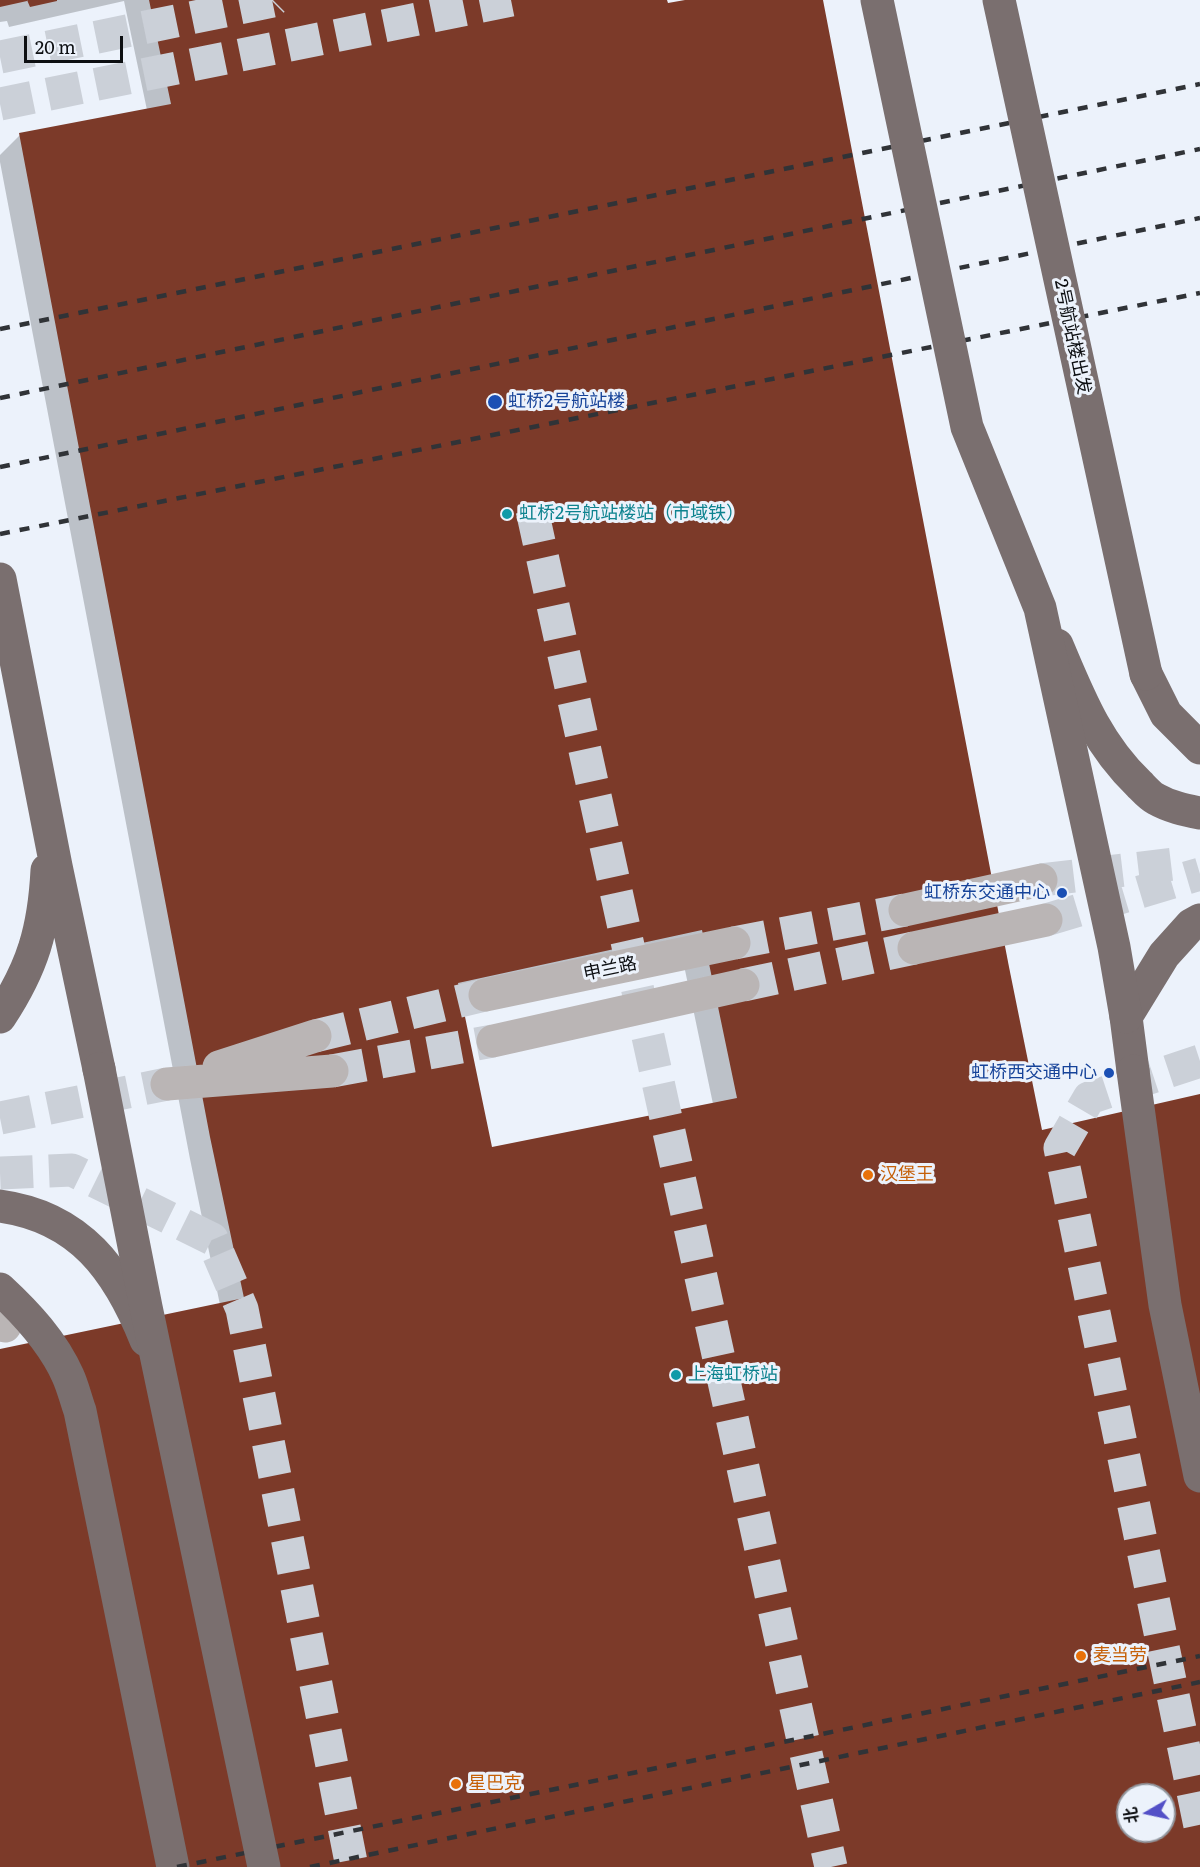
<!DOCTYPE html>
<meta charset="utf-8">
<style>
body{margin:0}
#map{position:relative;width:1200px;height:1867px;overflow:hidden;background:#ecf2fb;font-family:Literata,"Noto Sans SC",serif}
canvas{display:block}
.north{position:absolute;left:1116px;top:1783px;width:60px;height:60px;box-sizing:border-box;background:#ecf2fb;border:2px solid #93979e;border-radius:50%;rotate:261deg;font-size:16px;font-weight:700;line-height:24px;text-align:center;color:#0d0f12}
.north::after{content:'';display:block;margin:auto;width:21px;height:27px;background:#5350c7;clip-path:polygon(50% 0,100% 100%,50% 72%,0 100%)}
.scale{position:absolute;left:24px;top:36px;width:99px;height:27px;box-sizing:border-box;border:3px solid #0d0f12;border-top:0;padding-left:8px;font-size:18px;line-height:21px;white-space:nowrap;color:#0d0f12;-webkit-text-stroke:4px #ecf2fb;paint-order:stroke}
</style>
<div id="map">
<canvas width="1200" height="1867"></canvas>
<div class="north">北</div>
<div class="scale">20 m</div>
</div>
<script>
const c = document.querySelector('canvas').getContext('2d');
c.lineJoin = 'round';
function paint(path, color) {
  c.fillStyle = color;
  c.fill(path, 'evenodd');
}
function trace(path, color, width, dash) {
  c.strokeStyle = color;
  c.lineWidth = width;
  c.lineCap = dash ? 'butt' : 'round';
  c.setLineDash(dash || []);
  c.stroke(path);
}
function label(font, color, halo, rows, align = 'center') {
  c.font = font + ' Literata,"Noto Sans SC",serif';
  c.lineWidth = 6;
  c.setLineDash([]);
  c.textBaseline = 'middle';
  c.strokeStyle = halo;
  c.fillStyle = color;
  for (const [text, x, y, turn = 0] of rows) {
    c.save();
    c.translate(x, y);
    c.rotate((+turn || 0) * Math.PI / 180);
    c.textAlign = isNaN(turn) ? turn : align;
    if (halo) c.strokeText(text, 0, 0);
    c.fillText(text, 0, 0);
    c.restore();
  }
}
const shadow = new Path2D(`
 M0,0h666l1,5 26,-5h128l220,1134 159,-39v772h-1200v-517l220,-45 -30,-146 -190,-997v-7l20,-20 127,-25 -23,-109 -115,26 -2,-6 -7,1zM681,951l32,153 -222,45 -31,-151zM1128,1795h36v36h-36z`);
const building = new Path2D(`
 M0,0h27v1l-27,6z
 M27,0h30v1l-27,6z
 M149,0h518l1,3 17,-3h138l186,967 33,163 158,-36v773h-1200v-518l244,-51 -34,-161 -191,-1004 152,-29zM702,930l35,168 -245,49 -34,-164zM1128,1795h36v36h-36z`);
const minorTunnel = new Path2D(`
 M272,1l1,-1
 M532,510l299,1357
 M1041,880l142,-17
 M1046,920l154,-46
 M734,943l171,-33
 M743,985l171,-37
 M315,1036l170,-41
 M1200,1061l-111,37 -29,50 140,678
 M332,1071l161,-30
 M0,1118l167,-34
 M0,1173l72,-3 140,69 30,70 110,558`);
const majorTunnel = new Path2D(`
 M0,57l278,-57
 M0,104l511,-104`);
const minor = new Path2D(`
 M905,910l136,-30
 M914,948l132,-28
 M485,995l249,-52
 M493,1041l250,-56
 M219,1067l96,-31
 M167,1084l165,-13
 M0,1307l5,19`);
const highway = new Path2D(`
 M0,579l56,287 43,203
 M1057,645c22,52 40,99 82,139 5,5 11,12 17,15 14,8 29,11 44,14
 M1146,674l20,40 34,34
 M0,1017c33,-50 44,-88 47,-147
 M1133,1071l-7,-54 38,-62 27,-30 9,-5
 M0,1206c80,11 118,64 146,134
 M0,1289c27,25 53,53 68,87 5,11 8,24 12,35l93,456`);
const rail = new Path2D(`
 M0,329l1200,-245
 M0,398l1200,-249
 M0,467l1200,-249
 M0,534l1200,-241
 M177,1867l1023,-211
 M310,1867l890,-185`);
const highwayBridge = new Path2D(`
 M877,0l90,427 73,181 74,339 12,70
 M999,0l147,674
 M99,1069l47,238 118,560
 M1133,1071l32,234 35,171`);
const markers = [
 [495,402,8,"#1a4fb4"],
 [507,514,6,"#0f9aa8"],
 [1062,893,6,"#1a4fb4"],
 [1109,1073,6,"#1a4fb4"],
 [868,1175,6,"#e8710a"],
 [676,1375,6,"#0f9aa8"],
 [1081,1656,6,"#e8710a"],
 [456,1784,6,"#e8710a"]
];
const streetNames = [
 ["2号航站楼出发",1072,337,78],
 ["申兰路",610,969,-12]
];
const transitNames = [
 ["虹桥2号航站楼",508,402,"left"],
 ["虹桥东交通中心",1050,893],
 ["虹桥西交通中心",1097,1073]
];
const cultureNames = [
 ["虹桥2号航站楼站（市域铁）",519,514],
 ["上海虹桥站",688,1375]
];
const foodNames = [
 ["汉堡王",880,1175],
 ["麦当劳",1093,1656],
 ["星巴克",468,1784]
];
paint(shadow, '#0003');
paint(building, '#7c3a29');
trace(minorTunnel, '#cbd0d8', 33, [33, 16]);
trace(majorTunnel, '#cbd0d8', 33, [33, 16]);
trace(minor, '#bab5b5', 33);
trace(highway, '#7a6f6f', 33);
trace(rail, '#303337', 4.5, [10, 10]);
trace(highwayBridge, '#7a6f6f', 33);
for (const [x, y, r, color] of markers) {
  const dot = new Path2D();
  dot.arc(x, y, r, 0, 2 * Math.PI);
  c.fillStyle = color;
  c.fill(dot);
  trace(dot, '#ecf2fb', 2);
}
label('18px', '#0d0f12', '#ecf2fb', streetNames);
label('18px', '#164399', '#ecf2fb', transitNames, 'right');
label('18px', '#0d838f', '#ecf2fb', cultureNames, 'left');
label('18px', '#c56008', '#ecf2fb', foodNames, 'left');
</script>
